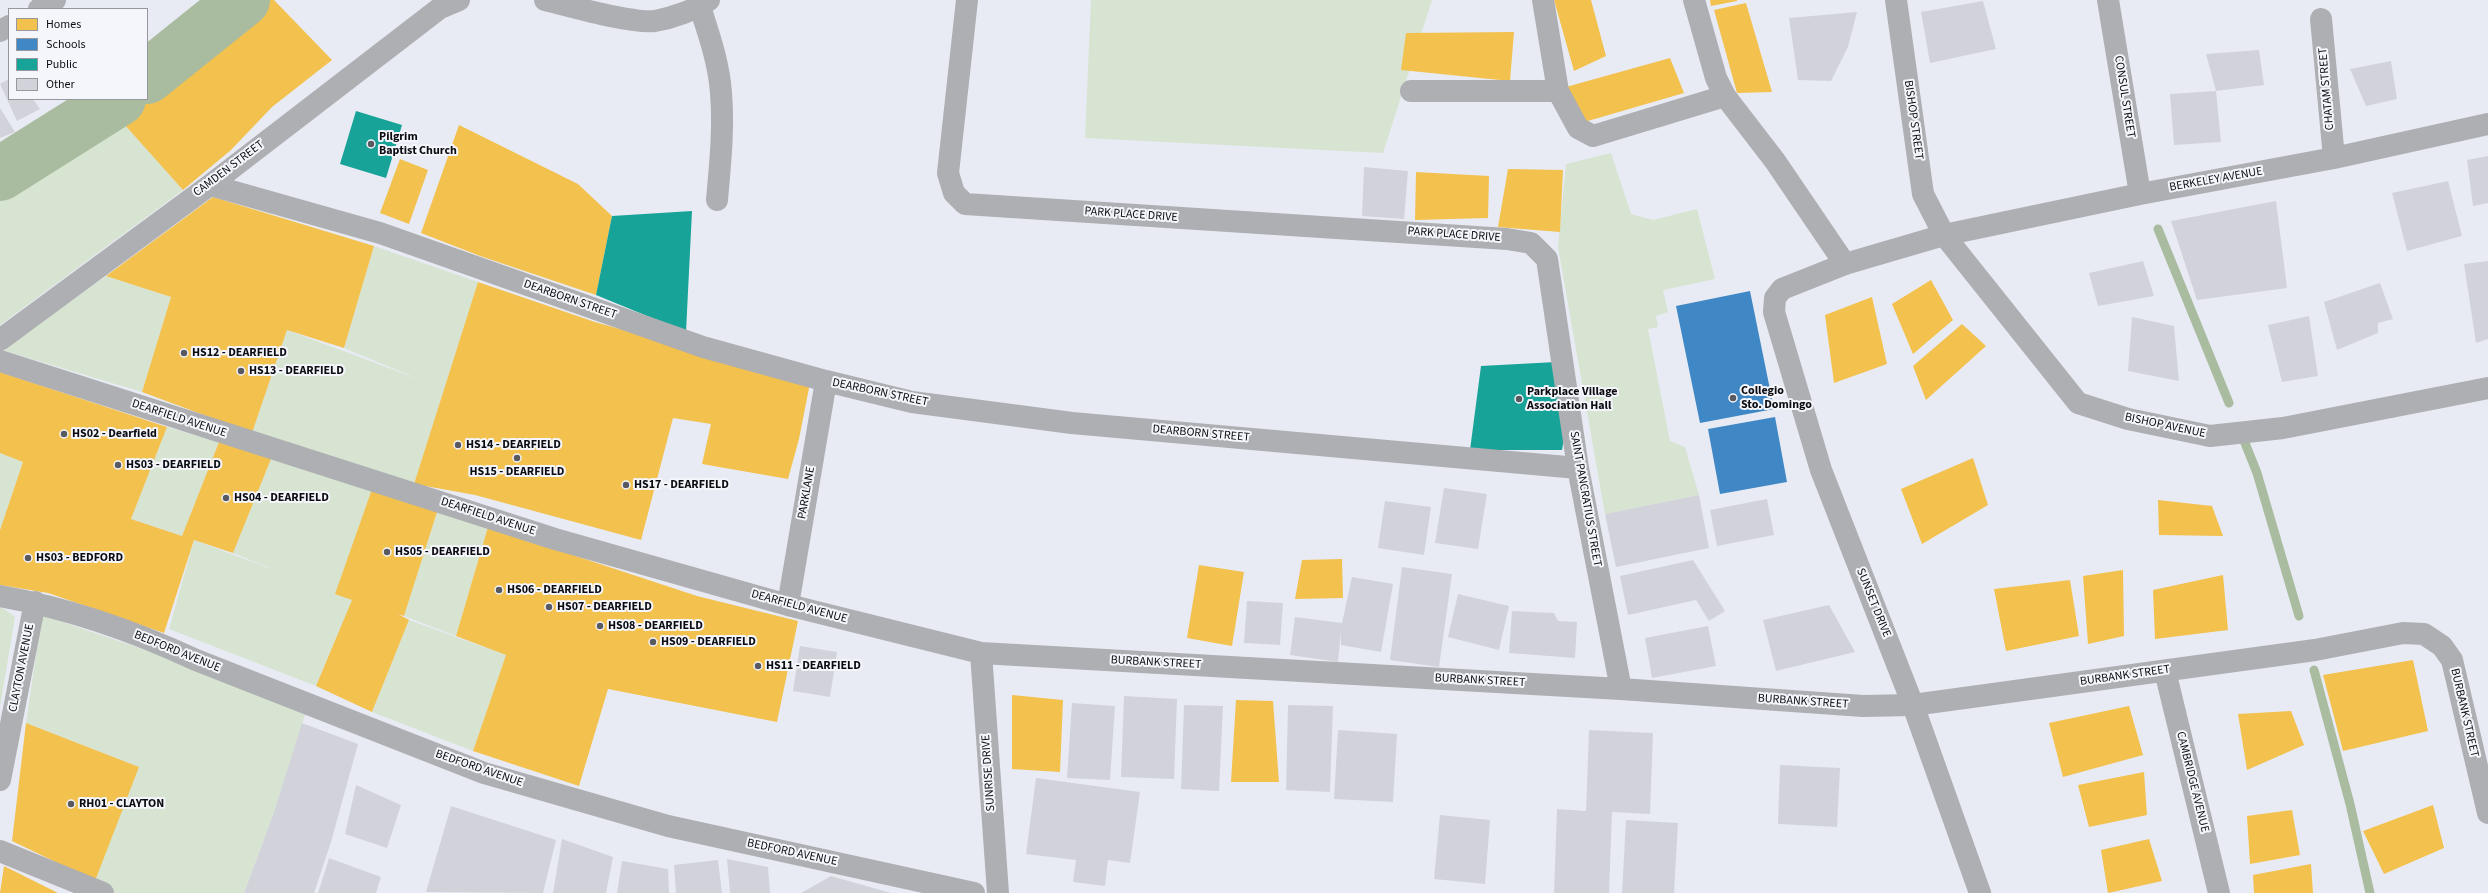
<!DOCTYPE html>
<style>
body{margin:0}
#map{position:relative;width:2488px;height:893px;overflow:hidden;background:#e9ebf4;font-family:"Source Sans 3",sans-serif}
canvas{display:block}
.legend{position:absolute;left:8px;top:8px;width:140px;height:92px;box-sizing:border-box;background:#f5f6fc;border:1px solid #97989e;margin:0;padding:5px 7px;list-style:none;font-size:12px;color:#0b0c11}
.legend li{display:flex;align-items:center;gap:8px;height:20px}
.legend b{width:20px;border:1px solid #97989e}
</style>
<div id="map">
<canvas width="2488" height="893"></canvas>
<ul class="legend">
<li><b style="height:11px;background:#f2c14e"></b>Homes</li>
<li><b style="height:11px;background:#3f88c5"></b>Schools</li>
<li><b style="height:11px;background:#17a398"></b>Public</li>
<li><b style="height:11px;background:#d2d3da"></b>Other</li>
</ul>
</div>
<script>
const c = document.querySelector('canvas').getContext('2d');
c.lineJoin = 'round';
function paint(path, color) {
  c.fillStyle = color;
  c.fill(path, 'evenodd');
}
function trace(path, color, width, dash) {
  c.strokeStyle = color;
  c.lineWidth = width;
  c.lineCap = dash ? 'butt' : 'round';
  c.setLineDash(dash || []);
  c.stroke(path);
}
function label(font, color, halo, rows, align = 'center') {
  c.font = font + ' "Source Sans 3",sans-serif';
  c.lineWidth = 4;
  c.setLineDash([]);
  c.textBaseline = 'middle';
  c.strokeStyle = halo;
  c.fillStyle = color;
  for (const [text, x, y, turn = 0] of rows) {
    c.save();
    c.translate(x, y);
    c.rotate((+turn || 0) * Math.PI / 180);
    c.textAlign = isNaN(turn) ? turn : align;
    if (halo) c.strokeText(text, 0, 0);
    c.fillText(text, 0, 0);
    c.restore();
  }
}
const green = new Path2D(`
 M1091,0h341l-49,153 -298,-15z
 M109,107l74,83 -183,135v-149l69,-35z
 M1611,153l20,61 22,6 44,-11 18,70 -52,11 5,22 -12,4 2,11 -10,2 22,112 15,6 14,48 -94,19 -47,-267 8,-83z
 M374,246l104,36 -64,202 -162,-51 35,-103 134,50 -77,-32z
 M106,276l65,21 -29,95 -140,-42z
 M167,427l52,15 -37,94 -51,-17z
 M0,453l23,9 -23,68z
 M271,459l101,30 -36,104 16,7 -36,86 -147,-57 25,-89 88,33 -49,-20z
 M438,509l50,18 -32,109 -52,-20z
 M0,606l15,11 -15,90z
 M42,615l266,90 -36,113 -28,75h-141l-11,-5 47,-121 -113,-44z
 M409,620l97,35 -33,96 -101,-39z`);
const homes = new Path2D(`
 M258,0h16l58,60 -60,47 -41,43 -48,40 -68,-76 18,-15h14v-12z
 M1554,0h37l15,56 -32,15z
 M1710,0h27v1l-26,5z
 M1746,3l26,89 -35,1 -23,-83z
 M1514,32l-4,49 -109,-11 5,-37z
 M1670,58l14,35 -103,30 -15,-36z
 M459,125l119,59 34,32 -16,79 -116,-39 -59,-23z
 M400,159l28,11 -19,54 -29,-11z
 M1508,169l55,1 -3,62 -62,-5z
 M1416,172l73,4 -1,42 -73,2z
 M213,197l161,49 -30,102 -57,-18 -35,103 -110,-41 29,-95 -65,-21z
 M1931,280l22,40 -40,34 -21,-50z
 M478,282l117,40 215,61 -11,56 -11,40 -86,-15 9,-40 -38,-6 -32,122 -166,-45 -61,-11z
 M1872,297l15,67 -53,19 -9,-68z
 M1962,324l24,22 -60,54 -13,-34z
 M0,372l167,55 -36,92 51,17 37,-94 52,17 -38,94 -39,-13 -30,93 -116,-40 -48,-8v-55l23,-68 -23,-9z
 M1973,458l15,47 -66,39 -21,-55z
 M372,489l66,20 -34,107 -6,-2 11,6 -37,92 -56,-26 36,-86 -17,-6z
 M2158,500l54,6 11,30 -64,-1z
 M488,527l209,69 101,25 -21,101 -169,-33 -29,97 -106,-35 33,-96 -50,-19z
 M1342,559l1,39 -48,1 7,-39z
 M1199,565l45,7 -12,74 -45,-8z
 M2123,570l1,66 -36,8 -5,-68z
 M2223,575l5,55 -73,9 -2,-49z
 M2070,580l9,56 -73,15 -12,-62z
 M2413,660l15,71 -85,20 -20,-76z
 M1012,695l51,5 -3,72 -48,-3z
 M1236,700l37,1 6,81h-48z
 M2129,706l14,49 -80,22 -14,-54z
 M2291,711l13,34 -57,25 -9,-56z
 M26,723l113,44 -44,114 -83,-40z
 M2144,772l3,43 -58,12 -11,-42z
 M2433,805l11,43 -60,26 -21,-43z
 M2292,810l8,45 -50,9 -3,-48z
 M2149,839l13,42 -54,12 -7,-43z
 M2311,864l2,29h-59l-1,-18z
 M4,866l54,27h-58z`);
const schools = new Path2D(`
 M1750,291l24,118 -74,14 -24,-117z
 M1775,417l12,65 -67,12 -12,-65z`);
const public = new Path2D(`
 M356,111l46,14 -16,53 -46,-14z
 M692,211l-6,121 -90,-37 16,-79z
 M1556,362l9,70 -3,18h-92l11,-84z`);
const stream = new Path2D(`
 M2158,229l71,174
 M2245,443l12,30 42,143
 M2314,670l36,134 20,89`);
const river = new Path2D(`
 M147,77l96,-77
 M0,174l119,-75`);
const building = new Path2D(`
 M1983,1l13,48 -66,14 -9,-51z
 M1857,12l-9,35 -17,34 -33,-1 -9,-62z
 M2259,50l5,35 -48,6 -10,-37z
 M2391,61l6,38 -31,7 -16,-37z
 M9,79v20h24l7,10 -23,12 -17,-37z
 M2216,91l5,51 -47,3 -4,-51z
 M0,108l15,24 -15,6z
 M2488,156v47l-15,3 -6,-46z
 M1364,167l44,4 -4,48 -42,-3z
 M2448,181l14,55 -55,15 -15,-58z
 M2276,201l11,87 -90,12 -26,-79z
 M2143,261l11,35 -56,10 -9,-33z
 M2488,261v78l-12,4 -12,-79z
 M2380,283l13,36 -15,4v10l-41,17 -13,-48z
 M2309,316l9,60 -36,6 -14,-57z
 M2132,317l42,9 5,55 -51,-10z
 M1444,488l43,6 -9,55 -43,-6z
 M1699,495l10,53 -93,19 -11,-53z
 M1767,499l7,36 -57,11 -7,-36z
 M1385,501l46,6 -7,48 -46,-7z
 M1693,560l32,51 -16,10 -13,-21 -68,15 -8,-39z
 M1402,567l50,7 -13,93 -49,-7z
 M1352,577l41,7 -12,68 -40,-7v-13l-3,30 -48,-7 5,-38 47,6z
 M1458,594l51,12 -10,44 -51,-13z
 M1247,601l36,2 -3,42 -36,-2z
 M1829,605l26,47 -79,19 -13,-51z
 M1512,611l42,2 4,8 19,1 -2,36 -66,-5z
 M1708,626l8,40 -64,12 -7,-40z
 M800,646l37,6 -7,45 -37,-6z
 M1124,696l53,3 -3,80 -53,-2z
 M1072,703l43,3 -5,74 -43,-2z
 M1184,705l39,1 -4,85 -38,-2z
 M1288,705l45,1 -3,86 -44,-2z
 M302,723l56,21 -27,98 -17,51h-70l28,-75z
 M1338,730l59,4 -4,68 -59,-3z
 M1589,730l64,3 -3,81 -38,-2 -3,81h-55l3,-84 29,2z
 M1780,765l60,3 -3,59 -59,-3z
 M1036,778l104,14 -10,71 -22,-3 -3,26 -32,-4 3,-22 -50,-6z
 M356,785l45,20 -14,43 -42,-14z
 M451,806l105,34 -13,53 -117,-1z
 M1440,815l50,5 -5,64 -51,-5z
 M1626,820l52,3 -4,70h-52z
 M562,839l51,18 -7,36h-53z
 M329,858l52,19 -5,16h-58z
 M727,859l41,8 2,26h-40z
 M718,860l4,33h-46l-2,-28z
 M622,861l46,8 1,24h-52z
 M831,876l60,17h-90z`);
const street = new Path2D(`
 M545,0c25,6 87,24 110,21 17,-3 40,-11 54,-21
 M967,0l-19,173 6,20 11,11 542,35 24,4 16,16 31,209 43,221
 M1543,0l15,91 20,37 15,8 132,-40
 M1694,0l22,78 9,18 50,65 70,103
 M2108,0l32,194
 M700,7c9,28 19,56 21,86 3,36 -1,72 -4,107
 M39,9l16,-9
 M2321,19l13,139
 M0,31l9,-5
 M1411,91h147
 M2488,124l-154,34 -194,36 -196,41 134,168 50,16 82,17 73,-8 205,-40
 M210,185l170,48 323,114 123,34 86,21 160,21 506,45
 M0,340l210,-155 230,-177 19,-8
 M0,361l555,178 233,66 193,48 640,36 242,17 50,-1 402,-55 88,-17 21,1 18,12 10,14 36,153
 M0,596c68,12 134,35 196,64l288,113 184,53 306,67
 M788,605l38,-224
 M981,653l17,240
 M2165,671l54,222
 M0,780l35,-178
 M0,851l103,42`);
const secondary = new Path2D(`
 M1896,0l27,194 21,41 -99,29 -63,25 -7,9 -1,14 47,158 92,235 67,188`);
const markers = [
 [371,144,4,"#595a60"],
 [184,353,4,"#595a60"],
 [241,371,4,"#595a60"],
 [1733,398,4,"#595a60"],
 [1519,399,4,"#595a60"],
 [64,434,4,"#595a60"],
 [458,445,4,"#595a60"],
 [517,458,4,"#595a60"],
 [118,465,4,"#595a60"],
 [626,485,4,"#595a60"],
 [226,498,4,"#595a60"],
 [387,552,4,"#595a60"],
 [28,558,4,"#595a60"],
 [499,590,4,"#595a60"],
 [549,607,4,"#595a60"],
 [600,626,4,"#595a60"],
 [653,642,4,"#595a60"],
 [758,666,4,"#595a60"],
 [71,804,4,"#595a60"]
];
const streetNames = [
 ["CHATAM STREET",2327,89,-95],
 ["CONSUL STREET",2124,97,81],
 ["BISHOP STREET",1913,120,82],
 ["CAMDEN STREET",229,169,-37],
 ["BERKELEY AVENUE",2216,180,-10],
 ["PARK PLACE DRIVE",1131,215,4],
 ["PARK PLACE DRIVE",1454,235,4],
 ["DEARBORN STREET",570,300,19],
 ["DEARBORN STREET",880,393,12],
 ["DEARFIELD AVENUE",179,419,18],
 ["BISHOP AVENUE",2165,426,12],
 ["DEARBORN STREET",1201,434,5],
 ["PARKLANE",807,493,-80],
 ["SAINT PANCRATIUS STREET",1585,499,80],
 ["DEARFIELD AVENUE",488,517,18],
 ["SUNSET DRIVE",1873,603,68],
 ["DEARFIELD AVENUE",799,607,15],
 ["BEDFORD AVENUE",177,652,22],
 ["BURBANK STREET",1156,663,3],
 ["CLAYTON AVENUE",22,668,-79],
 ["BURBANK STREET",2125,676,-8],
 ["BURBANK STREET",1480,681,3],
 ["BURBANK STREET",1803,702,4],
 ["BURBANK STREET",2464,713,77],
 ["BEDFORD AVENUE",479,769,19],
 ["SUNRISE DRIVE",989,773,-94],
 ["CAMBRIDGE AVENUE",2192,782,76],
 ["BEDFORD AVENUE",792,853,12]
];
const poiNames = [
 ["Pilgrim",379,137],
 ["Baptist Church",379,151],
 ["HS12 - DEARFIELD",192,353],
 ["HS13 - DEARFIELD",249,371],
 ["Collegio",1741,391],
 ["Sto. Domingo",1741,405],
 ["Parkplace Village",1527,392],
 ["Association Hall",1527,406],
 ["HS02 - Dearfield",72,434],
 ["HS14 - DEARFIELD",466,445],
 ["HS03 - DEARFIELD",126,465],
 ["HS15 - DEARFIELD",517,472,"center"],
 ["HS17 - DEARFIELD",634,485],
 ["HS04 - DEARFIELD",234,498],
 ["HS05 - DEARFIELD",395,552],
 ["HS03 - BEDFORD",36,558],
 ["HS06 - DEARFIELD",507,590],
 ["HS07 - DEARFIELD",557,607],
 ["HS08 - DEARFIELD",608,626],
 ["HS09 - DEARFIELD",661,642],
 ["HS11 - DEARFIELD",766,666],
 ["RH01 - CLAYTON",79,804]
];
paint(green, '#d6e4d1');
paint(homes, '#f2c14e');
paint(schools, '#3f88c5');
paint(public, '#17a398');
trace(stream, '#a9bc9f', 9);
trace(river, '#a9bc9f', 54);
paint(building, '#d2d3da');
trace(street, '#aeafb3', 22);
trace(secondary, '#aeafb3', 22);
for (const [x, y, r, color] of markers) {
  const dot = new Path2D();
  dot.arc(x, y, r, 0, 2 * Math.PI);
  c.fillStyle = color;
  c.fill(dot);
  trace(dot, '#f5f6fc', 1.5);
}
label('12px', '#0b0c11', '#f5f6fc', streetNames);
label('bold 12px', '#0b0c11', '#f5f6fc', poiNames, 'left');
</script>
